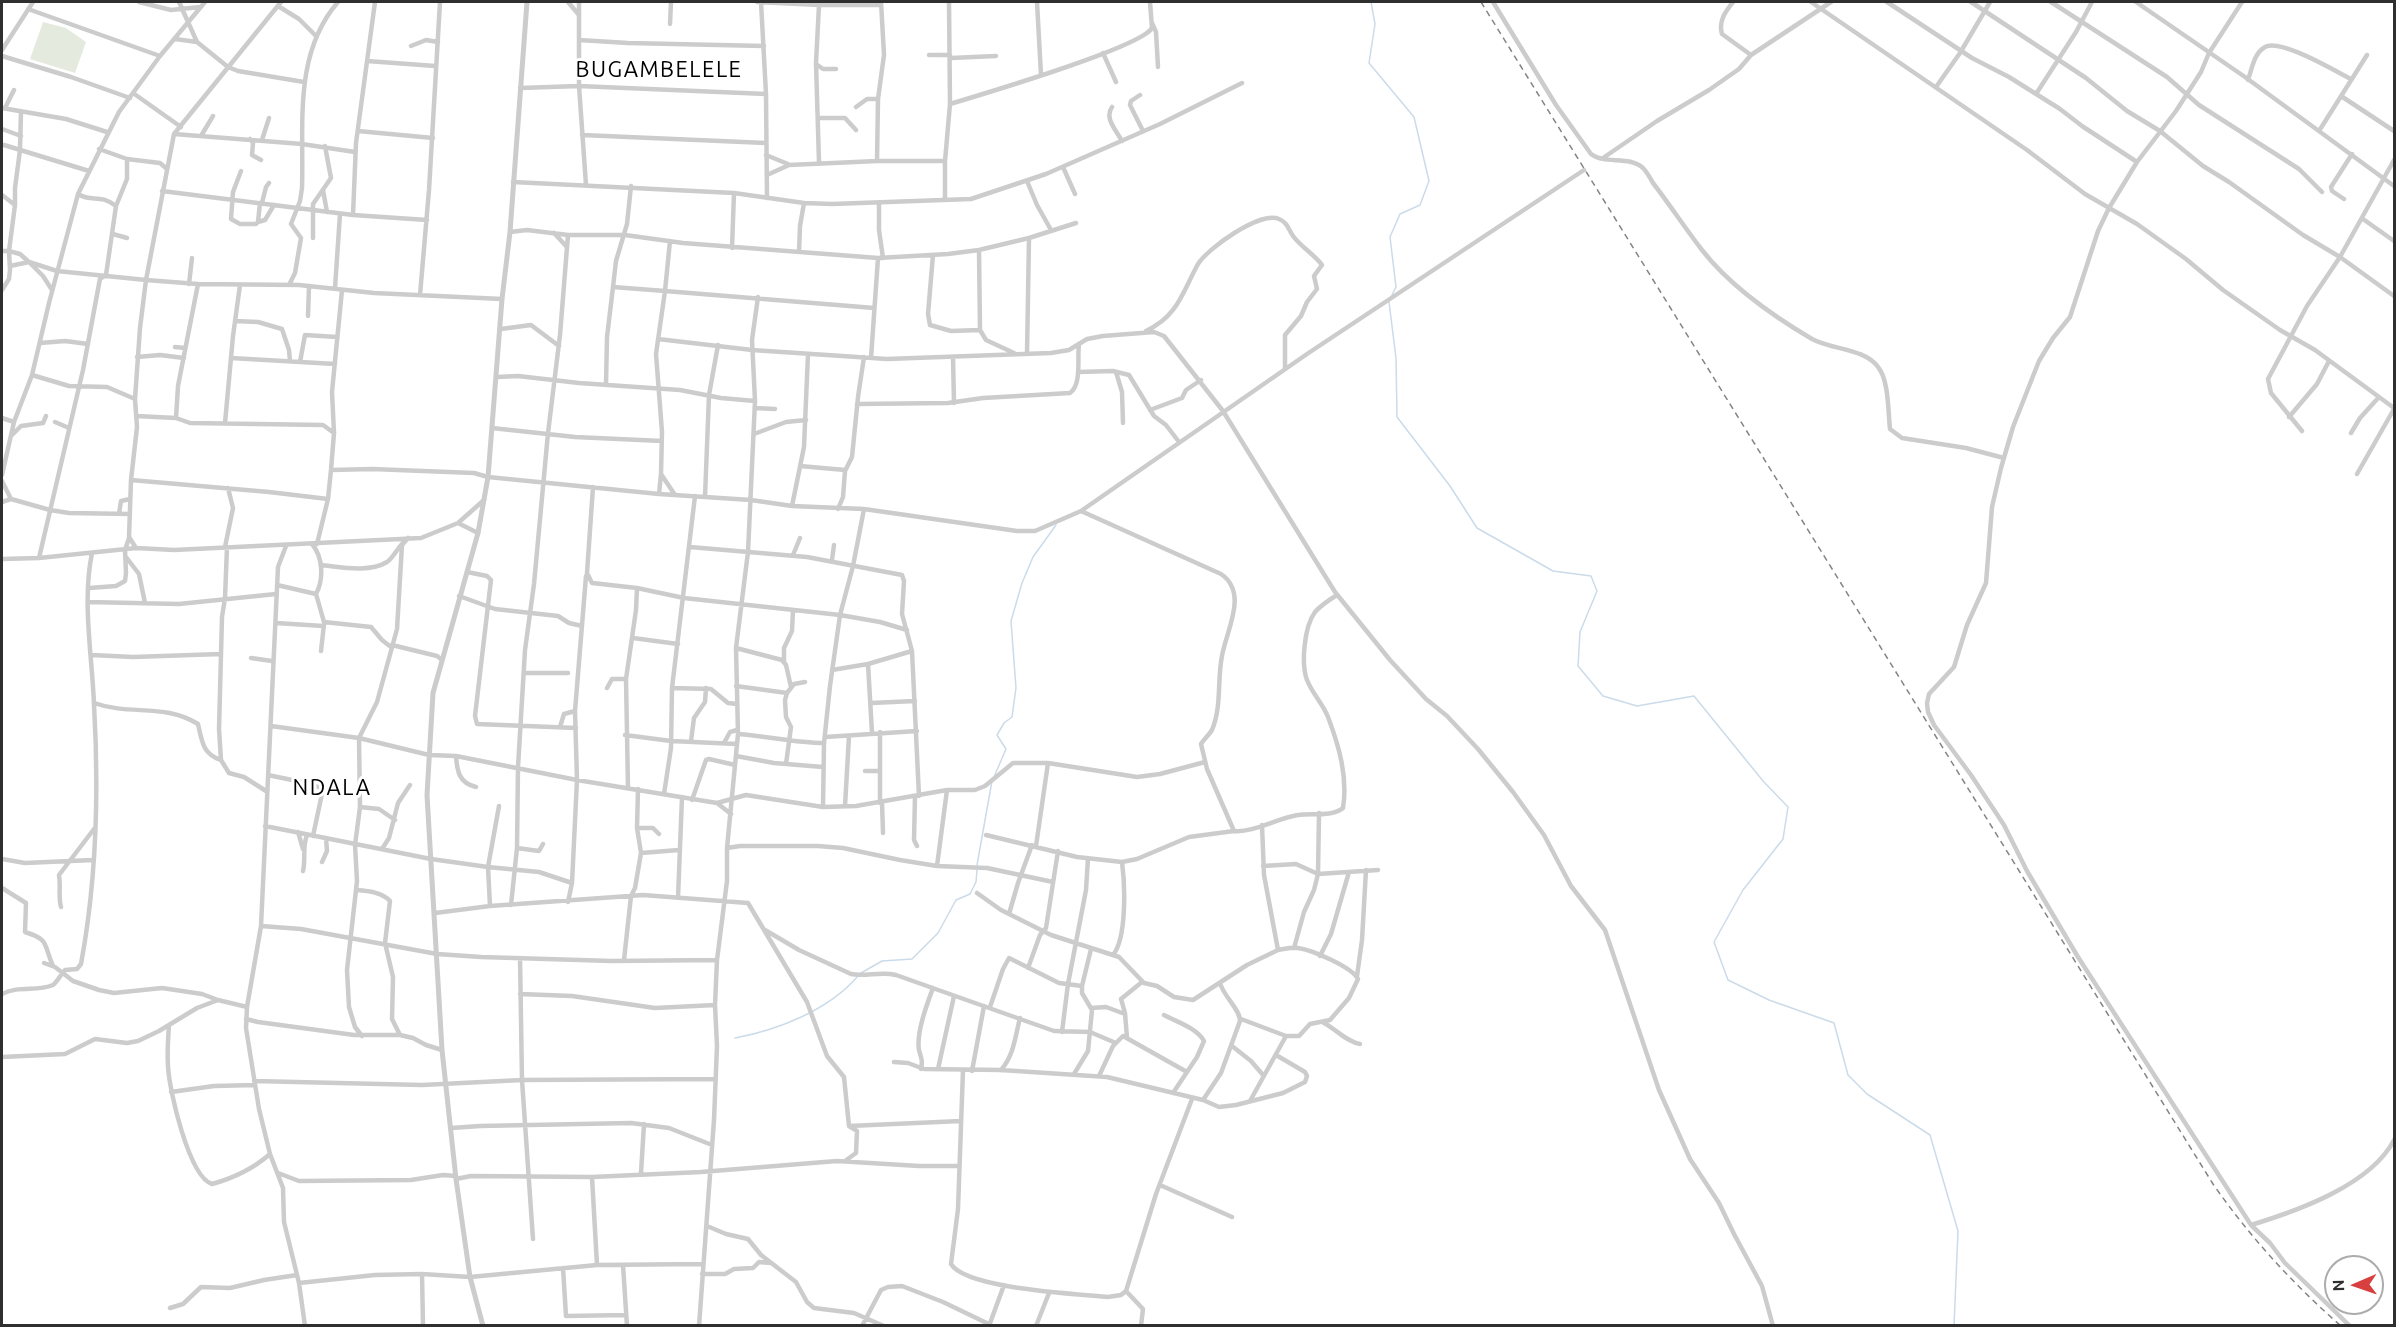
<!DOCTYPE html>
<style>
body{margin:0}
#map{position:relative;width:2396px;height:1327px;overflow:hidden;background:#fff;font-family:Ubuntu,sans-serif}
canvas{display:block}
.frame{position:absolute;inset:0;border:3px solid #2f2f2f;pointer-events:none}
.north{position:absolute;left:2324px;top:1255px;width:60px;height:60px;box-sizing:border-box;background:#fff;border:2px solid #acacac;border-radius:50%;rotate:268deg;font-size:16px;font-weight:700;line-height:24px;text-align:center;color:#2f2f2f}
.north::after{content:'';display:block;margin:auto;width:21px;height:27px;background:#d7403f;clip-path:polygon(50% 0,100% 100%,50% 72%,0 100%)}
</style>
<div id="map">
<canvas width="2396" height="1327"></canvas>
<div class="frame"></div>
<div class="north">N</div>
</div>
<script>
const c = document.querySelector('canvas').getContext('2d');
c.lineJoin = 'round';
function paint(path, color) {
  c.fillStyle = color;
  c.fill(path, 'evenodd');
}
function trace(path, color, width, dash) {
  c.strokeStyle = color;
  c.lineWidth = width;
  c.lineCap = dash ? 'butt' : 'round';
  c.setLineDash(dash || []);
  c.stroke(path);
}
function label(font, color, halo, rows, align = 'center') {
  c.font = font + ' Ubuntu,sans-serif';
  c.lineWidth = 6;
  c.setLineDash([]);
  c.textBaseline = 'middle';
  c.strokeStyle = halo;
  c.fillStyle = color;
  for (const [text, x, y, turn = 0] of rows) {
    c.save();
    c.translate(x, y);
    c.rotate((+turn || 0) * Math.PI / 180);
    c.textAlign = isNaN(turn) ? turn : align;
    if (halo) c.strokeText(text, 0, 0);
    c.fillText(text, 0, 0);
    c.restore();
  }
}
const green = new Path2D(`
 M43,22l23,6 20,14 -11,31 -45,-14z`);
const stream = new Path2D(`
 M1371,2l4,22 -6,39 45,54 15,64 -9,24 -20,9 -10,23 6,50 -4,8
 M1389,302l7,56 1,59 53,69 27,42 76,43 38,5 6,15 -17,41 -2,34 25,30 34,10 57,-10 69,85 25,26 -5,32 -40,51 -29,52 14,38 41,20 65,23 14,52 19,19 63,41 28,96 -4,95
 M994,777l12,-28 -9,-14 7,-12 8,-6 4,-29 -5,-67 11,-38 11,-26 23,-32
 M977,865l15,-84
 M861,973l21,-12 30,-2 26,-26 18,-33 14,-6 6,-12 1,-12
 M735,1038c43,-8 94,-28 123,-62`);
const minor = new Path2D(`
 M139,2l32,8 29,-3
 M179,2l18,40
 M568,2l11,13
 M579,2v84l7,99
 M757,2l62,3 -3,58 3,99
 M761,2l5,92 1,104
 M1037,2l4,73
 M1493,2l63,103 35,49c14,11 38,1 52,14 4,4 7,10 10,15 17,22 32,45 49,67 28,36 71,66 110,89 20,11 52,9 66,28 11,13 10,45 12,62l12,9 64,10 38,10
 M1733,2c-7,9 -15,19 -11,32l29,21
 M1811,2l216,148 58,44 52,30 49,35 37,31 57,40 35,20 79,58
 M1887,2l85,56 37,19 51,32 22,17 55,36
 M1971,2l115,76 41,33 33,20 43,35 26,16 74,53 37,22 54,39
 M2051,2l116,75 32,28 100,64 23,23
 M2136,2l109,75 149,109
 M2242,2l-33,51 -8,19 -25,39 -39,51 -28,46 -11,23 -28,86 -17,21 -14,23 -26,66 -12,41 -9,39 -6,76 -19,42 -13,42 -25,27 -2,9 1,9 6,13 37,50 33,50 23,46 51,86 173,268 19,18 15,20 65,63
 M819,5h62
 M278,6l21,13 17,17
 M28,9l132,47
 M1152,23l4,9 2,35
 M670,24l1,-22
 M175,39l22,3 31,25 10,4 66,11
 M579,40l49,3 136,3
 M411,46l15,-6 12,2
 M2,50l31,-48
 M1103,53l13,29
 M929,55h21
 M2,56l69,21 59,21
 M951,58l45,-2
 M367,61l68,5
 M816,64l7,5h13
 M2248,80c4,-11 6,-27 17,-33 15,-9 70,24 86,32
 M1936,87l24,-34 30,-51
 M520,88l59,-2 187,8
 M133,93l48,34
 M2036,94l40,-62 16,-30
 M1140,95l-9,6 -1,4 13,26
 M2341,96l53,35
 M950,104c30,-9 191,-57 202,-76l-2,-26
 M856,107l11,-8h11
 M1112,107c-8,11 4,23 10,34
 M2,108l64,11 41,13
 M5,108l9,-18
 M818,118h27l11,12
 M2,129l19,7
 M358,131l75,7
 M2319,131l48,-76
 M174,134l128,10 53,8
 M582,135l184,8
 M201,136l12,-20
 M250,139l3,4 -1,12 9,5
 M262,140l7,-22
 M4,145l85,26
 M99,149l28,10 33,4 7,6
 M766,155l22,9
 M1603,158l54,-37 52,-31 30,-21 12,-14 80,-53
 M877,161l1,-62 6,-44 -3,-53
 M1063,167l12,27
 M241,171l-8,21 -2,27 9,5h16l2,-2 2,-19
 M767,175l22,-10 88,-4h68
 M1027,181l10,24 14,25
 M513,182l221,11 70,10 28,1 139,-5 75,-25 114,-50 82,-41
 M631,186l-4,38 -11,37 -3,26 52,4 -9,63 6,78 -1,42 -2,20
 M323,190l4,22
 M162,191l191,24 74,5
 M78,194c15,9 21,-1 38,12
 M2,195l13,10
 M2344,199l-12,-8 -1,-4 21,-33
 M945,200v-39l5,-57 -1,-102
 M262,203l4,-16 3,-4
 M879,203v27l4,28
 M353,215l3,-72 19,-141
 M2363,219l31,22
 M258,222l7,-2 9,-15
 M510,232l17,-2 41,5h57l58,8 195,15 70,-4 31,-4 50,-12 47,-15
 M554,233l12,13
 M113,234l14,4
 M313,238v-34l18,-26 -6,-32
 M670,241l-5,50 209,17
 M732,248l2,-55
 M979,250l1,80 6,10 28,13
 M2,251h7l11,3 9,8 28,9 89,9 52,4 101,1 75,8 128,6
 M799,252l1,-26 4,-23
 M933,255l-5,59 2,11 21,6 29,-1
 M10,266l19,-4 14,14 9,14
 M189,284l3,-26
 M289,285l6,-12 6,-35 -10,-14 9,-23 2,-13c2,-63 -9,-134 36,-186
 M335,288l5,-74
 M2,290l7,-11 1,-9 -1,-19 6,-46v-17l5,-38 1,-39
 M420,295l9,-105 11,-188
 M308,316l1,-30
 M235,321l23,1 24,7 7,21 1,11
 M501,329l30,-4 28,21
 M1146,331c32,-15 36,-38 52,-67 10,-16 62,-53 81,-45 9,4 9,10 14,17 8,11 21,18 29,29l-8,11 3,13 -10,13 -6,14 -16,19v34
 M658,339l94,11 135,9 164,-6 18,-3 18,-11 16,-3 51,-4 10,4 59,75 112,181 55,68 36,39 21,17 31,33 35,43 31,43 27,51 34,44 54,160 31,69 29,44 15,31 28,52 11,40
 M40,343l25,-2 23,3
 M175,347l10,1
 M1027,354l2,-116
 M137,357l23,-2 24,3
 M953,357l1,46
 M231,358l104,6
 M871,358l7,-100
 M300,362l5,-27 32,2
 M1078,372l35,-1 16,4 25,41 12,9 13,17
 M1116,372l6,20 1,31
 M32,375l37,11 38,1 28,12
 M497,377l21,-1 61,7 101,7 41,8 34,3
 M606,385l1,-48 6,-50
 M857,404l91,-1 35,-5 87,-5c12,-9 7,-34 9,-49
 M755,408l20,1
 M1150,410l32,-12 4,-8 15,-10
 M136,416l40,2 14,5 133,2 11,8
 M2289,417l28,-33 12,-23
 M2,418l12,4
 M176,418l2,-32 20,-102
 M55,422l14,6
 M225,423l8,-87 7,-51
 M492,428l83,9 87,4
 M2302,431l-31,-38 -3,-14 39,-73 33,-49 54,-97
 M2351,433l9,-15 19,-21
 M754,434l32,-12 20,-2
 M12,435l9,-9 22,-3 3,-7
 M800,466l45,4
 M331,470l41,-1 102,4 14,4 171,17 92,6 41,6 72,3 153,22h18l46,-20 226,-157 277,-184
 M661,474l14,21
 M2357,474l37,-65
 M2,475l12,-53 18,-47 17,-72 29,-109 41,-82 41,-56 45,-54
 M131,480l138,12 59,7
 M2,481l9,18 39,11 19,3 61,1
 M593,487l-6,86 5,10 45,5 47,10 156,17 40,7 27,8
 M705,497l4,-102 9,-50
 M2,502l9,-3
 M792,506l12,-59 4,-93
 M838,509l5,-12 2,-26 7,-14 6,-60 6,-40
 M1081,511l140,63c28,19 5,57 1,82 -5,24 0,50 -10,74 -3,5 -8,9 -11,14l6,25 27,62c18,2 44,-13 64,-16 14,-2 34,2 45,-7 5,-31 -4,-62 -15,-91 -5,-13 -16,-24 -21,-37 -6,-16 -3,-53 8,-68 6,-7 14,-12 22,-17
 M119,514l2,-13 9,-2
 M458,523l20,10
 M312,544c11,13 12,35 4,50
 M317,544l11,-45 3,-29 3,-37 -2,-41 10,-102
 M286,546l-8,21 -17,359 -14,81 -1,21 13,81 11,45 13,34 1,34 15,61 6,43
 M225,547l8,-39 -5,-20
 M227,547l-2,51 -3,19 -3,112 2,31 8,13 15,4 22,14
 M690,547l117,10 95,18 2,6 -2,33 10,37 7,145
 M136,548l-7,-11 2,-57 6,-53 -2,-28 5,-71 6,-48 28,-146 107,-132
 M793,555l7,-17
 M126,557l13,17 6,29
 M39,558l44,-188 16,-86 1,-5 6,-4 10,-69 11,-27v-20
 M2,559l37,-1 97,-10 38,2 247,-12 37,-15 26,-23
 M832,560l2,-15
 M321,565c20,2 48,8 66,-3 6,-4 10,-13 15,-18
 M467,572l20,4 4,4 -16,136 2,8 99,4
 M277,585l39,9 8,28 47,5 11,13 9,7
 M89,588l27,-2 9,-5 1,-8 -1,-23 4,-12
 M459,596l36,13 63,7 11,7 13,3
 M88,602l91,2 97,-10
 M276,623l47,3
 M633,638l45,6
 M392,645l45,11 5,4
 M736,648l46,12 4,5 5,22
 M321,651l3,-27
 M92,655l41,2 88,-3
 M251,658l21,3
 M784,661v-13l8,-17 1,-21
 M868,664l4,69
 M832,670l36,-6 44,-13
 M524,673h44
 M736,686l51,7
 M607,688l5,-9h14
 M672,688l39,1 17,14 9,1
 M94,703c37,13 71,0 104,21 4,18 5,30 23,36
 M871,703l44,-2
 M271,726l88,12 70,17 27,1 121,24 140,23 29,-8 77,12 33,-1 91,-16h28l10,-4 28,-23h35l89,14 23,-3 45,-12
 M560,727l4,-13 11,-3
 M738,734c29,2 57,9 86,9
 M625,735l46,6 66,3
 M825,737l92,-6
 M691,741l3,-23 11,-16 1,-14
 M724,743l6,-11 7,-2
 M456,756c1,15 3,27 20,31
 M736,756l38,7 49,4
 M786,764l5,-37 -5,-10 -1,-17 2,-7 7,-9 11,-2
 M865,771h15
 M268,775l43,9 12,5 -10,47
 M628,788l-2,-109 10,-69 1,-22
 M664,794l7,-46 1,-60 23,-192
 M915,796l-1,44 3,6
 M692,800l14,-40 3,-1 26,6
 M882,802l1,31
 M717,803l14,11
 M880,803v-71
 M845,806l4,-70
 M360,807l19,2 16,11
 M823,807l1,-64 6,-57 10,-71 13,-49 11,-57
 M265,826l166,33 57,8 51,5 33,11
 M637,828h16l6,6
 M298,832l5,17
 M986,835l91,22 45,5 15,-3 52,-22 45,-6
 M1036,846l12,-83
 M517,848l22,3 4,-7
 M727,848l13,-2h78l25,2 57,12 37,6 50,2 66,14
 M382,849l7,-11 9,-35 12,-18
 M641,853l38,-3
 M2,859l23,4 68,-3
 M322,862l5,-11 -1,-13
 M937,866l10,-76
 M1263,866l33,-2 22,10 60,-4
 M303,871c3,-12 -1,-24 4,-36
 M2,888l24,15 -1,29c26,8 18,13 28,34
 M356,890c12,1 26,2 34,11l-5,42 8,34 -1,42 8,16
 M977,893l24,17 50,25 68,22 25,26 13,3 17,11 19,3 54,-35 31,-15 -14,-75 -2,-50
 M678,898l4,-101
 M568,902l4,-19 5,-103 -2,-69 11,-135
 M511,905l6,-57 1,-81 7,-117 9,-66 14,-151 12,-98 8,-100
 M490,906l-2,-39 11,-61
 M61,907c-3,-11 0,-21 -2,-32l35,-46
 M435,913l55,-7 153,-11 105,8 59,99 20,54 17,21 5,49 8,5 -1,22 -11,8
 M1009,914l9,-31 14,-38
 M261,926l40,3 136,25 44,3 131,4 105,-1
 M765,930l34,20 52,24c15,3 29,-3 45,1l158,56 36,1 26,11
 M1294,948l10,-36 10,-22 4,-16 1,-61
 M1278,950c7,-1 13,-3 20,-2 14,2 54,19 60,31l-9,19 -19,22 -20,4 -11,12h-13
 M1113,955c14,-17 12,-71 9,-93
 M1320,956l11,-22 18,-62
 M520,958l2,122 11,159
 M624,960l7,-64 4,-8 6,-35 -4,-25 1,-39
 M44,963l11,4 18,14 26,9 15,3 48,-5 40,6 16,6
 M1028,968l12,-33 6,-7 12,-77
 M1357,976l5,-36 4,-70
 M2,994c18,-9 34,-2 51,-9 4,-3 8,-11 12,-15l12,-1 4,-5c16,-86 18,-173 13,-260 -2,-49 -12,-103 -2,-151
 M520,994l52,2 83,12 60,-3
 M990,1007l13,-38 6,-11 50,25 23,3
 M1091,1008l15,-1 19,7
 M1164,1015c13,7 33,13 40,26l-7,16 -24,36
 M246,1019l12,3 96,13h46l13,3 13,7 16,5
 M1241,1019l45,17 -36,65
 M1324,1023c13,7 23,19 36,21
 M169,1025c-1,14 -2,28 -1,41 1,24 21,111 44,118 22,-6 42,-16 58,-30
 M1062,1032l6,-48 18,-94 2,-32
 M362,1036l-7,-9 -6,-20 -2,-37 10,-89 -2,-36 5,-38 -1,-69 18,-36 20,-73 5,-84 6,-7
 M1127,1038l-2,-25 -4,-14 21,-17
 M1232,1046l19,15 12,14
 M2,1057l63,-3 30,-15 32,4 11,-2 21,-10 38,-23 21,-8 29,7
 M894,1062l14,1 16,6 77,1 106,7 96,23 16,7 17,-2 47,-12 22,-11 2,-6 -2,-4 -29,-17
 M921,1069c2,-9 0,-11 -2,-19 -3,-17 8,-46 14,-62
 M938,1069l16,-73
 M963,1070l-5,139 -7,55c15,25 128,30 157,33l13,-2 5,-4 30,-97 36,-95
 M1001,1070c13,-15 14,-33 19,-52
 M972,1071l12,-65
 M1074,1074l14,-23 4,-41 -10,-17v-7l9,-37
 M1099,1076l14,-30 10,-10 64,36
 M254,1081l168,4 100,-5 193,-1
 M171,1092l43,-6 41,-1
 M1203,1100l18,-27 19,-52c0,-12 -16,-24 -20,-38
 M849,1126l112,-5
 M451,1128l29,-2 151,-3 38,5 43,17
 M278,1173l21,8 112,-1 32,-5 13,1
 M641,1173l3,-49
 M592,1177l5,88
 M456,1179l15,-3 121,1 109,-5 136,-11 82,5h40
 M1160,1185l72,32
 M2251,1225c46,-14 120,-40 143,-85
 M707,1226l19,8 22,5 13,16 35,27 11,20 7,6 40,5 30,13
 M623,1265l4,61
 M563,1268l3,48 60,-1
 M422,1274l1,52
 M702,1274h23l9,-5 19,-1 6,-6 12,1
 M299,1283l76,-8 47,-1 48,3 127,-12 105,-1
 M1126,1291l17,18 -2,17
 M170,1308l13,-4 18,-17 29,1 34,-8 33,-5
 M699,1326l15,-206 3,-74 -2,-41 2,-45 10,-79v-33l11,-114 -2,-86 12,-96 7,-151 -3,-61 6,-43
 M862,1326l19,-36 7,-3 14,-1 41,16 50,24
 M989,1326l15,-41
 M1036,1326l13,-33`);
const tertiary = new Path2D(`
 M483,1326l-13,-49 -14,-98 -14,-129 -15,-255 6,-102 45,-160 10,-56 14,-178 8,-67 17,-230`);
const rail = new Path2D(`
 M1481,2l732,1182c37,53 79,99 128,142`);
const quarterNames = [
 ["BUGAMBELELE",659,70],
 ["NDALA",332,788]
];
paint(green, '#e4ebde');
trace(stream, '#cbdbe9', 1.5);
trace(minor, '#ccc', 4.5);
trace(tertiary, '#ccc', 5);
trace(rail, '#848484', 1.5, [6, 4.5]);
c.letterSpacing = '1.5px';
label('22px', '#000', '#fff', quarterNames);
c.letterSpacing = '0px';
</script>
